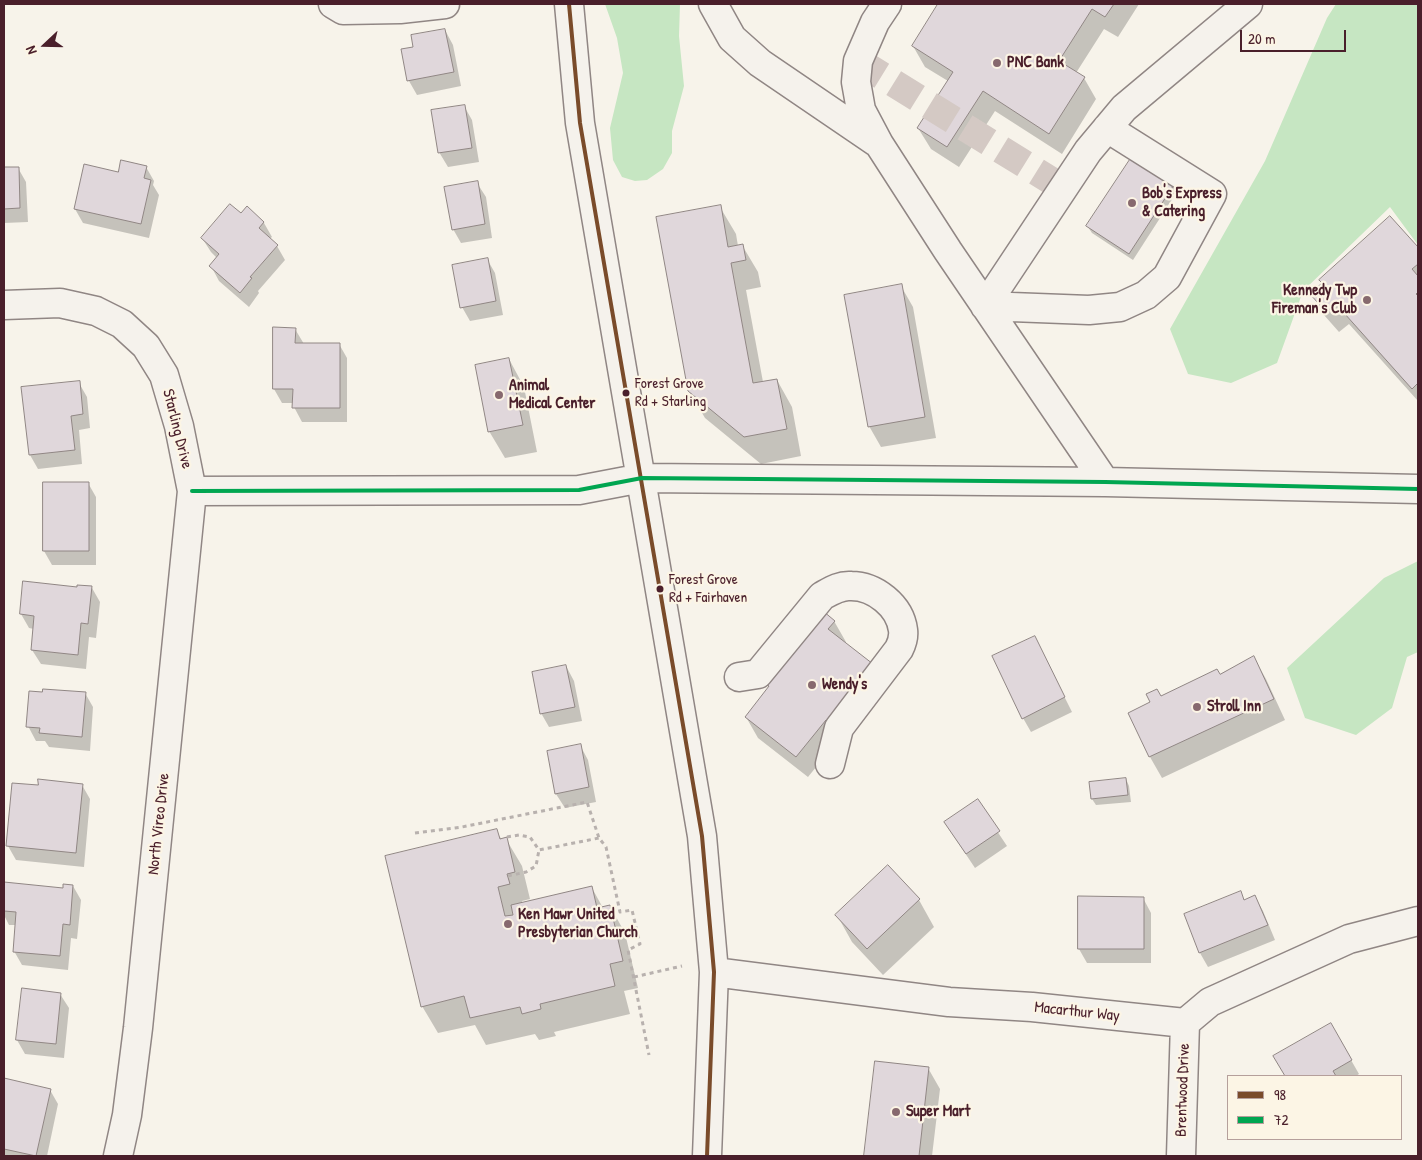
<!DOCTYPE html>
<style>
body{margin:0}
#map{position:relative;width:1422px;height:1160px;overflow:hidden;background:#f7f3ea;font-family:"Patrick Hand",sans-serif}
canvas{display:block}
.frame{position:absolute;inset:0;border:5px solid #4a1f2b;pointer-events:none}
.legend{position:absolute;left:1227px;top:1075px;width:175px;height:65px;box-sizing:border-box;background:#fcf5e5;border:1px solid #b59f9b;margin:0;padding:6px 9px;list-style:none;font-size:15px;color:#4a1f2b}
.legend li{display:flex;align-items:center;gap:10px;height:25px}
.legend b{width:25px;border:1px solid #b59f9b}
.north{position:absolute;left:20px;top:20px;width:50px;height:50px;-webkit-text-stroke:4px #fcf5e5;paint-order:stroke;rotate:249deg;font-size:14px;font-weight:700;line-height:20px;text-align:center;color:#4a1f2b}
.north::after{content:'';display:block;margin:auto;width:18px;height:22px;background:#4a1f2b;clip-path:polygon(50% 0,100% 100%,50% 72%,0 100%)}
.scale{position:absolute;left:1240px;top:30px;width:106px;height:22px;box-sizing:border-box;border:2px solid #4a1f2b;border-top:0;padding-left:6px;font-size:15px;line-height:18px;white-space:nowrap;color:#4a1f2b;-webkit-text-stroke:4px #fcf5e5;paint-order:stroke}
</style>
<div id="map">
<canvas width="1422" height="1160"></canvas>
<div class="frame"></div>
<ul class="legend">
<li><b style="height:6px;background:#7a4b2a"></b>98</li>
<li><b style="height:6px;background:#00a651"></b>72</li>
</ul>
<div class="north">N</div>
<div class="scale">20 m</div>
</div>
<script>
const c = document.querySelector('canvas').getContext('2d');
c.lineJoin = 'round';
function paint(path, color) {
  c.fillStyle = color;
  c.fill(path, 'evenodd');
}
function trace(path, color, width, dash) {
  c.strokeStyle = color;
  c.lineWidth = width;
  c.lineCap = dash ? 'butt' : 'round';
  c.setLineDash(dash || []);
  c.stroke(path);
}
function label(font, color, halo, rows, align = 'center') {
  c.font = font + ' "Patrick Hand",sans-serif';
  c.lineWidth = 4.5;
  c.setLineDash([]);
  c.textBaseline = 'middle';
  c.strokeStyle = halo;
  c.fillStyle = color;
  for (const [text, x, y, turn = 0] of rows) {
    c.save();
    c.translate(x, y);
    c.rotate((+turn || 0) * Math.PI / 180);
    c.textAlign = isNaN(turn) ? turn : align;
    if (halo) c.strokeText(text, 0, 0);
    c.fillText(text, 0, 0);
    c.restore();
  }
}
const green = new Path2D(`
 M605,4h75l-1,32 5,50 -12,45v22l-9,16 -16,11 -12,1 -13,-4 -9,-17 -3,-32 13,-55 -6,-35z
 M1336,4h82v241l-28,-38 -87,84 -26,72 -46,20 -43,-9 -18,-45 95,-168 62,-143z
 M1418,561v91l-11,5 -15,51 -36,27 -51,-17 -18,-50 97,-90z`);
const shadow = new Path2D(`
 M940,4h199l-21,33 -14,-8 -28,44 8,5 12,21 -34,55 -67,-43 -36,56 -28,-18 -13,-21 30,-47 -23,-14 -12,-21z
 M445,30l8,15 8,41 -44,9 -8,-14 6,-33z
 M464,106l8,14 7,42 -31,5 -9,-15z
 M1135,153l45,34 -47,73 -41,-27 -4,-6z
 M146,167l8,14 -1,4 6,10 -10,43 -66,-15 -8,-14 44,-35z
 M18,168l8,14 2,40 -24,1v-54z
 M477,183l9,14 6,41 -31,5 -8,-14z
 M720,207l16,27 2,12 4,-1 16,27 3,15 -15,3 17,92 14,-2 15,27 9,49 -40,8 -56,-46 -16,-27z
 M247,208l17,15 8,14 -3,2 8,7 8,14 -27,31 1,2 -10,14 -30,-26 -8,-15 6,-8 -6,-6 -9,-14 39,-24z
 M1390,218l28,31v152l-69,-77 -10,8 -15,-17 -12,-21z
 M487,259l8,14 8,42 -33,6 -8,-14z
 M901,286l12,21 23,131 -55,9 -12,-21z
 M295,329l9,15h35l8,14v64h-45l-8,-15v-4h-12l-8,-14z
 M509,359l15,28 13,65 -32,6 -16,-27z
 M79,383l8,14 3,31 -11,2 3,34 -44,5 -8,-14z
 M88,483l8,14v68h-44l-8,-14z
 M78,588h14l8,14 -4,36 -7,-1 -3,32 -45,-5 -9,-14 2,-21 -5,-1 -8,-14z
 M834,621l12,21 -1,2 10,79 2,4 -13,17 -6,-4 -30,37 -50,-39 -12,-21 23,-29 -3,-5z
 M1035,638l37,74 -41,20 -8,-14z
 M1254,658l12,21 19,41 -123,58 -12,-21 -21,-44 32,-16 59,-22z
 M566,666l8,15 8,40 -33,6 -8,-14z
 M85,693l8,14 -3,44 -41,-4 -4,-6h-9l-8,-15z
 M580,745l8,15 8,42 -31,6 -9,-14 -8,-42z
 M1126,779l3,7 2,16 -35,3 -4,-6z
 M82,785l8,14 -6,68 -68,-7 -8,-14 31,-59z
 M977,801l30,45 -32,22 -30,-45z
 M496,831l6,9 4,-1 16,27 8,33 -8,2 1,3 69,-16 11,20 7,-2 15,27 13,55 -14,3 6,23 -76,18 2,4 -17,4 -4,-6 -49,11 -11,-20 -37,8 -16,-27z
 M888,867l31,33 15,27 -51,48 -31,-33 -15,-27z
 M4,884l60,5 9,-3 8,14 -4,39 -6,-1 -3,32 -46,-5 -8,-14 2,-26h-7l-5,-10z
 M1240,893l5,8 10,-4 8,14 12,29 -67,27 -8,-14 -15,-38z
 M1143,898l8,15v50h-64l-8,-14z
 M60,994l9,14 -5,50 -39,-4 -8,-14z
 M1331,1025l28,49 -3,2h-70l-11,-20z
 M876,1062l52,6 12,21 -8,67h-67z
 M4,1079l46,11 8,14 -11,52h-43z`);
const building = new Path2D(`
 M938,4h176l-9,13 -13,-8 -33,52 26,16 -36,57 -66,-43 -36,56 -30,-19 36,-56 -41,-26z
 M445,29l9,43 -47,9 -6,-32 12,-2 -2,-12z
 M465,105l7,43 -34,5 -7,-43z
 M1135,152l42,28 -48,74 -43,-28z
 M121,160l26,6 -3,12 7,2 -10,44 -67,-15 10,-45 34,8z
 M4,167h15l1,41 -16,1z
 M478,181l7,43 -33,6 -8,-43z
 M230,204l11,9 6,-7 17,16 -5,6 19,17 -28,32 2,1 -12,15 -31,-27 10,-12 -18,-16z
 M721,205l7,42 15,-3 3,16 -15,3 22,120 24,-4 10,50 -43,8 -56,-46 -32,-174z
 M1390,216l28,31v17l-6,5 6,7v16l-2,2 2,2v87l-6,6 -76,-85 -10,8 -16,-18 12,-11 -3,-3z
 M488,258l8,43 -36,7 -8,-43z
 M902,284l23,133 -57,10 -24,-132z
 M273,327l23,1 -1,15h45v65h-48l1,-19h-20z
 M509,358l14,67 -35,7 -13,-67z
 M80,381l3,33 -12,2 4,34 -46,5 -8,-68z
 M43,482h46v69h-46z
 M23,581l54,6v-2l15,1 -4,38 -7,-1 -3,32 -47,-5 3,-34 -14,-2z
 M823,611l12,10 -7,8 45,35 -42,60 -5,-4 -30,37 -51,-40 24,-31 -5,-3z
 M1035,636l30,61 -43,22 -30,-63z
 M1254,656l20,43 -125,58 -21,-44 22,-11 -4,-8 11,-5 4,7 56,-27 3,5z
 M566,665l9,42 -35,7 -8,-42z
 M43,689l43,3 -4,45 -43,-4 1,-5 -14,-1 3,-36 13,1z
 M581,744l8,43 -34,7 -8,-43z
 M1126,778l2,17 -37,4 -2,-17z
 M38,779l45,5 -7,69 -70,-7 6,-63 26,2z
 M978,799l22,32 -34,23 -22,-32z
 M497,829l3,10 7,-2 8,35 -8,2 3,10 -12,3 7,29 8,-1 -2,-10 81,-19 5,22 13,-3 13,56 -13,3 5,22 -75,18 1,5 -19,5 -2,-7 -50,11 -6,-22 -43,11 -36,-151z
 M888,865l32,34 -53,50 -32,-34z
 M4,882l59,6v-4l10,1 -3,40 -7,-1 -3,32 -47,-4 3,-40 -12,-1z
 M1241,891l3,9 11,-5 13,30 -69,28 -15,-39z
 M1078,896l66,1v52h-66z
 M22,988l39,5 -5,51 -40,-4z
 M1331,1023l21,37 -19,11 3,5h-51l-12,-20z
 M875,1061l54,6 -10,89h-55z
 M4,1078l47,11 -15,67 -32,-7z`);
const minorTunnel = new Path2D(`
 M858,61l205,127`);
const path = new Path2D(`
 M415,833l47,-6 125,-25 12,36 7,9 14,65 12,-2 8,34 -12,6 21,105
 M507,837l12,-2 11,2 9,13 60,-12
 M508,876l18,-4 10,-6 3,-16
 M617,933l19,-5
 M634,977l48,-11`);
const minor = new Path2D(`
 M333,4l10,6 57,-1 45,-5
 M569,4l11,119 122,713 12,136 -7,184
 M713,4l19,34 28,25 116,79
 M887,4l-12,18 -17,39 -2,21 5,28 18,34 69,107 157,231
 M4,305l56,-2 36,8 26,13 24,22 18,29 15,51 13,65 -54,537 -11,87 -9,41
 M985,306l104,4 31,-3 26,-12 21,-18 45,-83 -105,-66
 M985,306l103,-155 36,-43 124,-104
 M192,491l387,-1 63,-12 463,4 313,7
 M739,677l19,-3 64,-78c9,-5 18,-11 29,-10 24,0 49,20 52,44 1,7 -1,13 -4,19l-60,79 -9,36
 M714,972l235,30 83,5 153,16 25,-21 139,-63 69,-18
 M1181,1156l4,-133`);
const bus1 = new Path2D(`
 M569,4l11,119 122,713 12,136 -7,184`);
const bus2 = new Path2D(`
 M192,491l387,-1 63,-12 463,4 313,7`);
const markers = [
 [997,63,5,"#87696e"],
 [1132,203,5,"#87696e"],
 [1367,300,5,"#87696e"],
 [626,393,4.5,"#4a1f2b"],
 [499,395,5,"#87696e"],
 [660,589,4.5,"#4a1f2b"],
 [812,685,5,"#87696e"],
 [1197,707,5,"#87696e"],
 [508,924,5,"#87696e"],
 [896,1112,5,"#87696e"]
];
const busNames = [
 ["Forest Grove",635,384],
 ["Rd + Starling",635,402],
 ["Forest Grove",669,580],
 ["Rd + Fairhaven",669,598]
];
const poiNames = [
 ["PNC Bank",1007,63],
 ["Bob's Express",1142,194],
 ["& Catering",1142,212],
 ["Kennedy Twp",1357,291,"right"],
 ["Fireman's Club",1357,309,"right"],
 ["Animal",509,386],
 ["Medical Center",509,404],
 ["Wendy's",822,685],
 ["Stroll Inn",1207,707],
 ["Ken Mawr United",518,915],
 ["Presbyterian Church",518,933],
 ["Super Mart",906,1112]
];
const streetNames = [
 ["Starling Drive",177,429,76],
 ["North Vireo Drive",159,824,-84],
 ["Macarthur Way",1077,1012,6],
 ["Brentwood Drive",1183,1090,-88]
];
paint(green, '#c6e6c2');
paint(shadow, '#0003');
paint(building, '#e0d7db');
trace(building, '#908684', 1);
trace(minorTunnel, '#d4c9c4', 28, [28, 14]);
trace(minor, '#908684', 31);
trace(path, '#b8b1ae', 3, [4, 4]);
trace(minor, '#f5f2ec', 28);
trace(bus1, '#7a4b2a', 4);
trace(bus2, '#00a651', 4);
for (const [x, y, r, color] of markers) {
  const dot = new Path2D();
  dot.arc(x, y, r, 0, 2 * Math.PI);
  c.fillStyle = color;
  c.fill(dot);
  trace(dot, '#fcf5e5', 2);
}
label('15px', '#4a1f2b', '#fcf5e5', busNames, 'left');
label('bold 16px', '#4a1f2b', '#fcf5e5', poiNames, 'left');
label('16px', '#4a1f2b', '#fcf5e5', streetNames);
</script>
